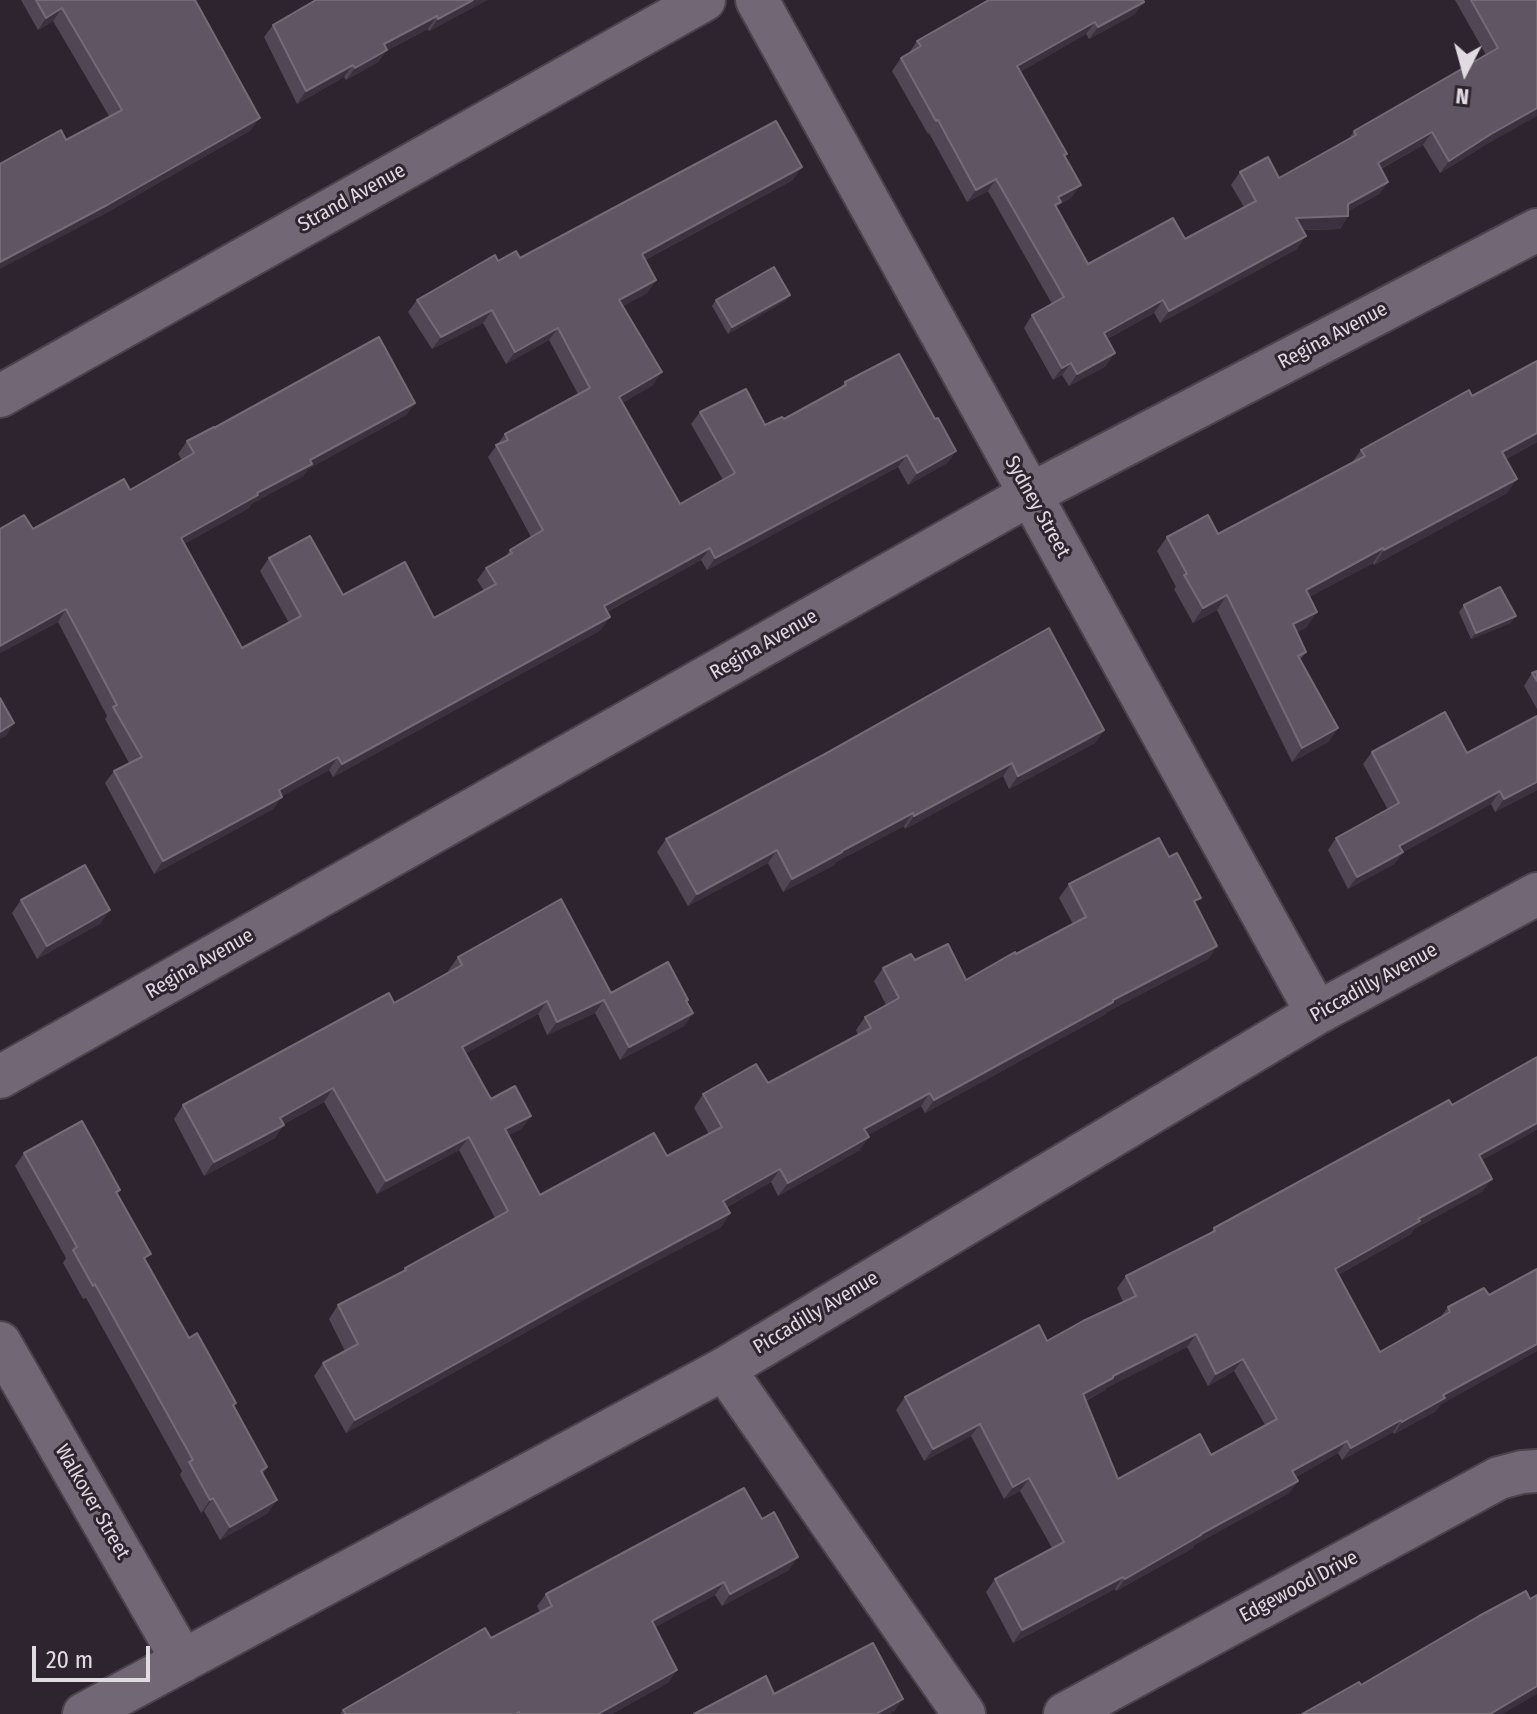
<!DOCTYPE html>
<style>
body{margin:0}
#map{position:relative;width:1537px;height:1714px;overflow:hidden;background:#2e2430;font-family:"Fira Sans Condensed",sans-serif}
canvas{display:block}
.north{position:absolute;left:1425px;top:32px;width:80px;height:80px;-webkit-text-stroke:6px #2e2430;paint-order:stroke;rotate:186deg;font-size:22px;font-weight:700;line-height:32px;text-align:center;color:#e1dae2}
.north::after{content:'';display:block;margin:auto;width:28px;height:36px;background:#e1dae2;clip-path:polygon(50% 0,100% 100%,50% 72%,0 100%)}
.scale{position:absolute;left:32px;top:1646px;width:118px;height:36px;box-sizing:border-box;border:4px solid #e1dae2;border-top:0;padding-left:10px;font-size:24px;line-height:28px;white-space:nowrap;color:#e1dae2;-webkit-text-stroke:6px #2e2430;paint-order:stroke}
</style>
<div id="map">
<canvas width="1537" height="1714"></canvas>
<div class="north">N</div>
<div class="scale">20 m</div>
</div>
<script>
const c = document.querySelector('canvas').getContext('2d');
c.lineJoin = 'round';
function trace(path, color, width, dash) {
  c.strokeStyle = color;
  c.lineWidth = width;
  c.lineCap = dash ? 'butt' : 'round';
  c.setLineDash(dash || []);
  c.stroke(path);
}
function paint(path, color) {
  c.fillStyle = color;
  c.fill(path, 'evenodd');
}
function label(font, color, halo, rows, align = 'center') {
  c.font = font + ' "Fira Sans Condensed",sans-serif';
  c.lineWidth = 6;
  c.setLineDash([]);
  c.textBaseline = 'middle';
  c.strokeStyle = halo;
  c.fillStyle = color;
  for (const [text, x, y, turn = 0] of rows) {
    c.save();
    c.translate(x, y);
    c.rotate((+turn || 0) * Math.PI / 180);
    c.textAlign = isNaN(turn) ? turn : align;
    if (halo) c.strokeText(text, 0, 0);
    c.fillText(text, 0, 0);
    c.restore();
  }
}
const street = new Path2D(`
 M757,0l560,1013
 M0,396l704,-396
 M0,1077l1029,-582 508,-265
 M0,1343l183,318
 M724,1369l240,345
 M84,1714l640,-345 593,-356 220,-119
 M1065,1714l434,-236 23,-6 15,-1`);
const wall = new Path2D(`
 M21,0h174l56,130 -152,87 -33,-77 43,-24 -56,-95 -15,9z
 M487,0l-58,31 -1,-2 -42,22 -8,11 -32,18 -2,-3 -47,27 -33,-67 9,-12z
 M1455,0h82l-55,147 -42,26 -17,-28 -42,24 7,13 -9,12 -31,17v5l-8,13 -38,1 -5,19 -137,74 -6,-10 -47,26 -1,27 -37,20 -7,-11 -9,5 -29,-52 8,-13 20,-11 -64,-113 -21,11 -38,-69 -1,1 -36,-63 9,-13 8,-5 8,-12 218,-27 -46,25 -3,-5 -66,38 45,85 7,40 -13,8 -2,2 31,57 97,-25 59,-32 -13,-22 9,-13 39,6 69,-38 6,-9 132,-76z
 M793,180l-148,80 11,20 -9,13 -24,13 30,79 -31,18 58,101 43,-24 -32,-56 9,-12 65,13 19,-6 57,-32 4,-5 90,37 21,32 -9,12 -39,22 -10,-18 -191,103 -6,-10 -94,52 -6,18 -268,147 -4,-7 -47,26 -9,13 -119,65 -49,-91 9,-12 15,-8 -24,-44 2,-3 -49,-94 -58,31v-124h33l97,-39 52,-30 -4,-6 9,-13 27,-13 201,-25 -9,12 -98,54 -5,7 -52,28 -2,4 -65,36 58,104 47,-25 -29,-52 9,-13 74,37 91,23 50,-27 -7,-11 9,-12 19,-11 5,-7 21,-13 -43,-80 17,-23 73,-40 -29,-54 -43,24 -23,-41 -51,26 -24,-37 9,-12 81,-39 22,-3z
 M790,295l-5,6 -57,33 -16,-28 4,-6z
 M1537,361v81l-31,17 1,34 -133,72 -1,-2 -64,34 -2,30 -10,5 9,20 -6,8 38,68 -10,14 -36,20 -75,-152 -24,13 -19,-34 2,-2 -19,-36 10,-14 51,-3 133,-70 10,-14 111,-54z
 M1464,605l47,18 -40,16 -12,-27z
 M1537,671v38l-13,-23 8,-13z
 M1537,716v74l-42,22 -4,-8 -88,48 -9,12 -46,25 -20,-39 8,-12 52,-28 -25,-46 9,-12 95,1z
 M1104,730l-9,13 -86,46 -6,-13 -98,53 -1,-3 -68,36 -2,3 -51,27 -15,-29 -80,43 -31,-54 9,-13z
 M1069,884l127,21 21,41 -9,13 -101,53 -3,3 -179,98 -4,-7 -53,29 -8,15 -82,46 -7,-14 -44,25 3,6 -9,14 -138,73 -237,133 -32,-57 9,-13 22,-12 -16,-32 9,-14 63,-32 4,-5 90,-50 -36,-68 -82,44 -53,-92 -40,22 -9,14 -71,38 -30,-57 9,-14 211,-102 55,-31 -1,-1 10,-14 153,36 77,7 -1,2 6,11 -9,13 -64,34 -25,-47 -48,22 -9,-21 -72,39 25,46 40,17 -10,13 -12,6 31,60 127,-39 42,-22 -15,-26 9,-14 65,-11 90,-48 -2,-5 9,-13 21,-12 -12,-24 9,-13 32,-8 51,20 107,-56 -14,-26z
 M21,900l80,23 -64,36 -25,-46z
 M24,1153l96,37 -3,5 29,67 43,76 47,65 -2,3 33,61 -4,7 5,39 -48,27 -16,-29 -3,2 -21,-38 2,-4 -96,-173 -3,1 -20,-36 3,-5 -51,-92z
 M1482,1161l1,30 -69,38 -3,5 -73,41 42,77 60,-34 8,-11 41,-12 48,-26v82l-96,53 -5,7 -42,23 -1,-2 -51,28 -4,-7 -42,24 2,4 -9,12 -95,52 -1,3 -77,43 -1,-2 -102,54 -27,-51 9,-13 57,-31 -32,-57 -16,8 -33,-63 -47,25 -28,-51 9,-13 142,-56 76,-39 -6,-14 9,-12 84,-42 4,-6zM1187,1347l21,39 26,-15 31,54 -54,30 -93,24 -32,-78 19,-11 1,-2z
 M789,1570l-67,36 -7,-11 -60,32 14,55 -57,32h-272l3,-4 148,-72 49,-26 -3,-6 9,-12z`);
const shadedWall = new Path2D(`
 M473,0h14l-58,31 9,-12z
 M1144,2l-9,12 -46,25 9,-12z
 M62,8l-9,13 -15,9 8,-12z
 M437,16l-9,13 -42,22 -8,11 -32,18 9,-12 29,-24z
 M1095,22l-9,12 -78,45 9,-13z
 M353,65l-9,12 -47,27 9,-13z
 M1537,108v8l-55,31 -42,26 9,-12 42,-27z
 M260,118l-9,12 -152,87 -99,52v-7z
 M1432,132l-9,13 -54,30 9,-12z
 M802,167l-9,13 -160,86 9,-12z
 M996,179l-8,12 -21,11 9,-12z
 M1388,182l-9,12 -40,22 9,-12z
 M1081,185l-9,12 -13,8 -7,9 6,-17z
 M1348,216l-8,13 -53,1 9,-12z
 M1306,236l-9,13 -137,74 9,-12z
 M656,280l-9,13 -36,20 8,-13z
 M790,295l-5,6 -57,33 4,-7z
 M1163,300l-9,13 -59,32 9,-12z
 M492,310l-9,13 -51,26 9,-12z
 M558,328l-9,12 -43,24 9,-12z
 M1115,353l-9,13 -37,20 8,-12z
 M1071,363l-9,12 -9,5 9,-12z
 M662,372l-9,13 -43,25 9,-13z
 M415,403l-9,12 -98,54 -5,7 -52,28 -2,4 -77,43 9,-13 129,-78z
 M1537,433v9l-45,24 10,-14z
 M956,451l-9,12 -39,22 9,-12z
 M907,455l-9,12 -191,103 8,-12z
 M1517,479l-10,14 -133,72 10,-15z
 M710,548l-9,12 -106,58 9,-12z
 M1383,548l-10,15 -77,41 10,-14z
 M1227,595l-10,15 -24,13 10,-15z
 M66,609l-8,13 -58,31v-7z
 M1317,612l-10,15 -24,12 10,-15z
 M1516,616l-5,7 -40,16 5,-6z
 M610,617l-9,13 -268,147 9,-13z
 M14,723l-8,13 -6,3v-7z
 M1338,728l-10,14 -36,20 10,-14z
 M1104,730l-9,13 -86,46 9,-13z
 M338,757l-9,13 -59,33 9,-13z
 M1012,763l-9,13 -98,53 9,-13z
 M1537,782v8l-42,22 9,-13z
 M1500,791l-9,13 -88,48 -9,12 -46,25 9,-12 42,-31z
 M282,797l-9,12 -119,65 9,-13z
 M913,813l-9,13 -68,36 -2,3 -51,27 9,-13 50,-28z
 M777,850l-9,13 -80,43 9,-12z
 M110,910l-9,13 -64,36 10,-13z
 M1217,946l-9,13 -101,53 -3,3 -179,98 9,-13 179,-100z
 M604,1000l-9,13 -48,22 10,-13z
 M547,1001l-9,13 -85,46 9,-13z
 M693,1013l-9,13 -64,34 9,-13z
 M333,1088l-9,14 -53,29 9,-13z
 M930,1093l-9,13 -66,36 9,-13z
 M531,1116l-10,13 -25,13 9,-13z
 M1537,1123v7l-67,37 9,-12z
 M284,1125l-9,13 -71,38 10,-14z
 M469,1137l-10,13 -82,44 9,-13z
 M869,1137l-9,13 -82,46 10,-13z
 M780,1169l-9,13 -57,32 9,-13z
 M1492,1179l-9,12 -69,38 -3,5 -85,48 9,-13 83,-50z
 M730,1213l-9,14 -138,73 -237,133 9,-13 238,-133z
 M1196,1334l-9,13 -81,41 -1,2 -31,17 9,-13 30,-18z
 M1537,1344v7l-96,53 -5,7 -42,23 8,-12 41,-27z
 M1243,1359l-9,12 -26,15 8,-12z
 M1401,1420l-8,12 -51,28 9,-12z
 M980,1424l-9,12 -47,25 9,-12z
 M1347,1441l-9,12 -54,31 8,-13z
 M1029,1478l-9,13 -16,8 9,-12z
 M1298,1481l-9,12 -95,52 -1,3 -77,43 9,-12 76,-45z
 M213,1498l-9,13 -3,2 9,-13z
 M277,1500l-9,13 -48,27 10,-13z
 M798,1557l-9,13 -67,36 8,-12z
 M1123,1577l-8,12 -102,54 9,-13z
 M724,1582l-9,13 -72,39 9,-13z
 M677,1670l-8,12 -57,32h-14z
 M1537,1686v8l-34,20h-13z
 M903,1699l-9,13 -4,2h-14z`);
const building = new Path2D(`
 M36,0h159l65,118 -153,87 -107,57v-98l61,-34 5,10 56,-30 -60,-102 -16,10z
 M316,0h157l-35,19 -1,-3 -53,28 3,6 -32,18 -2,-3 -47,26 -33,-66z
 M989,0h154l1,2 -46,25 -3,-5 -78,44 50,88 -3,1 17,30 -23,12 3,5 -6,3 33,59 85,-46 12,21 71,-38 -16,-29 28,-15 11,21 77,-43 -2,-4 144,-83 -27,-48h66v108l-46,26 -42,27 -17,-29 -54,31 10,19 -40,22v12l-52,2 10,18 -137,75 -6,-11 -59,33 11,20 -38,21 -6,-11 -9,5 -30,-53 32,-18 -68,-118 -20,11 -38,-70 -2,1 -35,-63 20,-12 -4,-5z
 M776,121l26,46 -160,87 14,26 -37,20 43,72 -43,25 61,107 55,-31 -35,-61 46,-23 19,36 17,-8 2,2 62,-34 -1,-3 54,-28 36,65 3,-1 18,33 -39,22 -10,-18 -192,103 -5,-10 -106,58 6,11 -268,147 -4,-7 -59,33 3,7 -119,64 -49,-90 28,-14 -29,-50 4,-2 -51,-96 -66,37v-117l24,-14 9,14 91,-50 6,11 64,-37 -7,-12 27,-14v1l165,-91 36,66 -105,57 2,4 -55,29 1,2 -77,43 61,110 59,-32 -32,-58 41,-22 33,59 62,-33 29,56 62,-34 -10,-16 26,-15 -2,-3 33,-20 -47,-85 12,-5 -3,-6 85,-46 -32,-60 -43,24 -23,-42 -51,27 -24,-37 78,-45 3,6 18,-10 4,7z
 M774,267l16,28 -58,32 -16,-27z
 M1537,361v72l-35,19 15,27 -133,71 -1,-2 -77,42 11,22 -24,12 13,28 -8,4 40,72 -36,20 -75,-153 -24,13 -19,-33 3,-1 -20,-37 41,-22 10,19 147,-78 -4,-6 108,-60 3,6z
 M1500,587l16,29 -40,17 -12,-28z
 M1049,628l55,102 -86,46 -6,-13 -98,53 -1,-3 -71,38v1l-50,27 -15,-29 -80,44 -31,-55 159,-85z
 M1537,671v10l-5,-8z
 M0,698l14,25 -14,9z
 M1445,712l22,41 70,-37v66l-33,17 -4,-8 -101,55 4,6 -46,25 -21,-39 63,-35 -27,-51z
 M1159,838l10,19 8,-4 24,45 -7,3 23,45 -104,54v2l-179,98 -4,-7 -66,36 5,8 -81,46 -8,-14 -57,32 7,12 -137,74 -238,133 -32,-57 35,-19 -20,-39 68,-35 -1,-2 103,-57 -39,-74 -83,44 -53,-93 -53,30 4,7 -70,37 -31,-57 206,-112 5,10 68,-38 -4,-8 103,-58 50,94 57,-31 20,38 -2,1 7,12 -64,34 -25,-47 -47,22 -10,-21 -85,46 29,52 24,-13 16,30 -26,13 35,66 114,-62 13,23 55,-29 -19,-33 53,-30 12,19 103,-55 -6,-11 34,-19 -16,-30 28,-14 4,6 33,-16 18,36 49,-28 1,2 70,-37 -17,-33z
 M85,865l25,45 -63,36 -26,-46z
 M1537,1057v66l-58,32 13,24 -74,40 2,2 -85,48 45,83 70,-40 -2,-5 36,-19 5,7 48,-26v75l-94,51 2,3 -43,24 -1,-2 -50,28 -4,-7 -55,30 6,10 -97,53v1l-76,44 -2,-2 -101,53 -27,-51 69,-37 -35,-64 -16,9 -33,-63 -47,25 -28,-52 134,-72 8,16 36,-20 53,-25 -10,-20 89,-45 -1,-3 235,-128 3,5zM1196,1334l20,40 27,-15 34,60 -66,36 -11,-21 -82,45 -35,-85 30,-16v-2z
 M82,1121l38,69 -4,2 35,62 -7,4 45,80 8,-5 39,70 -3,2 34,62 -6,4 16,29 -47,27 -17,-29 -3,2 -21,-38 4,-2 -98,-176 -2,2 -20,-36 4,-3 -53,-94z
 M744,1488l18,31 12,-7 24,45 -68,37 -6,-12 -72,39 25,49 -79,44h-78l-1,-2 -3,2h-170l-3,-4 142,-82 6,10 61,-32 -6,-12z
 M1526,1591l4,8 7,-4v91l-47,28h-188l57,-32 2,3 118,-69z
 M873,1643l30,56 -27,15h-182l72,-38 8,18z`);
const streetNames = [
 ["Strand Avenue",352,198,-29],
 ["Regina Avenue",1333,336,-28],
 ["Sydney Street",1037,507,61],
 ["Regina Avenue",764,645,-30],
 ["Regina Avenue",200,964,-30],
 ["Piccadilly Avenue",1374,983,-29],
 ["Piccadilly Avenue",816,1313,-31],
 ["Walkover Street",92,1502,60],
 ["Edgewood Drive",1299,1587,-28]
];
trace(street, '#4b424d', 46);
trace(street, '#726775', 42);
paint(wall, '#514654');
paint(shadedWall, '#3c323f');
paint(building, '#605663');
trace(building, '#746b77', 2);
label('20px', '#e1dae2', '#2e2430', streetNames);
</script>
